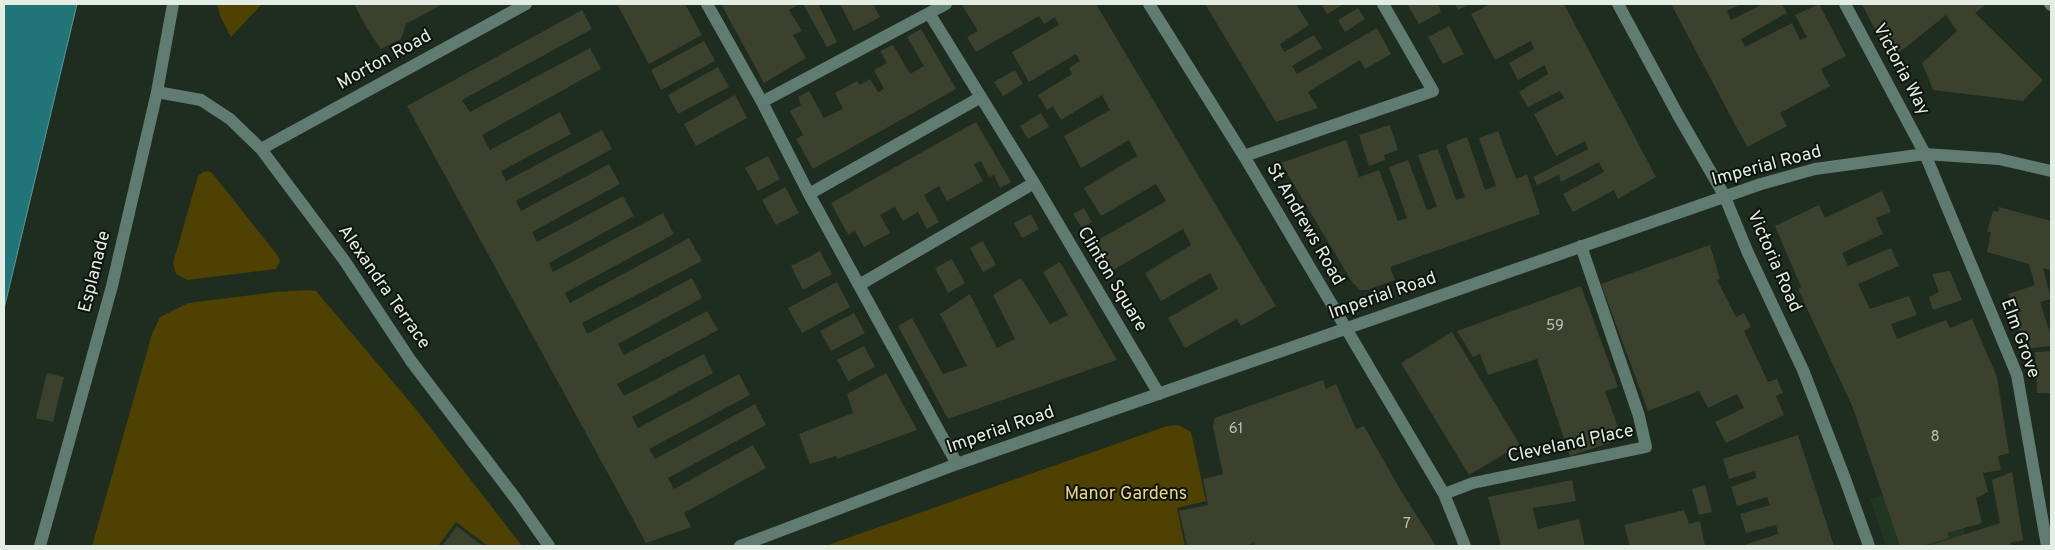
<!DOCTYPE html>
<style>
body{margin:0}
#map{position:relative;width:2055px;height:550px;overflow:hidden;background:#1e2d1f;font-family:Overpass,sans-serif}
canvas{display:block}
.frame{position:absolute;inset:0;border:5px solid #e3ede4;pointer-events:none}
</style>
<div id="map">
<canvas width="2055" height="550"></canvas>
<div class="frame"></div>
</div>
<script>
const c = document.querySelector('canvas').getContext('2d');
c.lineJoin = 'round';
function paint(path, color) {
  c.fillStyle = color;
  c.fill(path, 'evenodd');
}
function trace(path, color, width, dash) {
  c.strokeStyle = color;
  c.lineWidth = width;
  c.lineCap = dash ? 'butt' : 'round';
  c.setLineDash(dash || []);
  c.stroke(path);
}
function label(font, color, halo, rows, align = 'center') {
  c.font = font + ' Overpass,sans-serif';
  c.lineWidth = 4;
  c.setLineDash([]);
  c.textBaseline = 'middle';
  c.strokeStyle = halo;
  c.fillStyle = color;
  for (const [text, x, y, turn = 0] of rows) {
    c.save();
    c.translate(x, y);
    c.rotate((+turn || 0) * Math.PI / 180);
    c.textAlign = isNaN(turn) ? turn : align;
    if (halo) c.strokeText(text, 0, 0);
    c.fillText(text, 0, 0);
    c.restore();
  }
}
const built = new Path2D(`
 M1948,475l21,71h-83l-16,-47z`);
const green = new Path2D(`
 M217,4h45l-31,33 -10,-19z
 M209,171l4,3 65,82 2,5 -4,8 -89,11 -11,-6 -3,-11 25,-87 5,-4z
 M308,290l8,1 99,117 107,138h-34l-32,-24 -18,24h-346l60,-212 8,-17 28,-14 88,-11z
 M1178,425l13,7 15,69 -29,7 8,38h-360l342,-120z`);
const water = new Path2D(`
 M4,4h73l-73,305z`);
const building = new Path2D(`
 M354,4h89l-37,20 -5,15 -20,10 -13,-19z
 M617,4h68l17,31 -53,29z
 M721,4h79l-11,6 13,21 -9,4 13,23 -42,25z
 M803,4h15l19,38 -10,5z
 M840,4h33l7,13 -26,14z
 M964,4h132l180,302 -35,20 -4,-7 -52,29 -17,-30 50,-29 -8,-16 -49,28 -16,-28 46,-28 -8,-16 -75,44 -17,-29 75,-43 -10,-17 -55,32 -17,-28 53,-32 -8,-16 -48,28 -17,-32 46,-26 -8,-15 -41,25 -8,-14 -6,4 -9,-15 34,-21 -3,-6 11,-7 -4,-7 -47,28 -17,-30 47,-27 -4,-8 -11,7 -5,-8 -63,36 -9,-15 11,-6 -16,-26z
 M1205,4h91l13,21 -29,19 4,8 30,-17 8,13 -30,18 5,8 80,-46 14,26 -26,15 -5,-9 -52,32 10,16 -42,14z
 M1321,4h23l-17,10z
 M1407,4h31l3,8 -22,12z
 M1455,4h15l-12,6z
 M1490,4h74l92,173 -38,22 -4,-9 -41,22 -10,-18 41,-22 -5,-10 -38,20 -2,-7 -22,10 -4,-8 55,-28 -3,-8 -29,15 -22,-42 30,-16 -4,-7 -32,16 -9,-15 29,-18 -3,-9 -27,15 -9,-17 25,-14 -3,-8 -36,19 -24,-46z
 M1671,4h70l-14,7 4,9 32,-16h19l5,9 -46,26 4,8 47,-24 8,17 7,-3 -12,-22 24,-11 27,52 -25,13 9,17 -50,27 7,13 -40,21z
 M1862,4h124l-11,9 68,67 -20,21 -90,-11 -11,-27 35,-32 -11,-16 -56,45z
 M1358,8l7,11 -20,13 -7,-12z
 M582,10l10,19 -130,71 8,12 120,-64 11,21 -119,66 8,15 70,-38 11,22 -70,37 5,10 96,-51 10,19 -96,52 5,10 88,-47 11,20 -88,48 5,10 86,-46 11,20 -85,47 4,9 110,-59 11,21 -109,59 5,10 119,-65 13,23 -120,62 5,11 105,-56 10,20 -84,46 6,11 83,-44 11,19 -101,54 7,12 80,-42 9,19 -81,44 6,11 101,-54 11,21 -101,54 6,10 100,-55 11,21 -98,53 6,11 79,-44 13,23 -82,45 7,14 -45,16 -239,-437z
 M1449,26l15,28 -21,10 -15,-27z
 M921,29l35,60 -143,80 -17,-30 7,-4 -13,-24 11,-6 -3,-8 11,-6 15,27 19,-9 -8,-16 22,-12 3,4 10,-6 8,13 6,-3 -10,-19 13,-7 -7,-12 13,-6 17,29 14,-8 -17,-29z
 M704,41l11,20 -54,29 -10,-20z
 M718,67l11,20 -51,27 -10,-19z
 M1015,70l8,14 -20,12 -9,-14z
 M735,95l12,23 -51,28 -12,-22z
 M1041,113l8,14 -21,12 -8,-13z
 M976,122l35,60 -11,6 -6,-13 -5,2 -8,-16 -7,3 9,17 -36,20 -8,-15 -15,9 15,27 -12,7 -9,-17 -15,9 -8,-14 -15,8 10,18 -26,14 -9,-16 -7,4 -17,-32z
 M1390,125l8,25 -14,5 1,5 -16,6 -10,-31z
 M1498,131l18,48 11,-5 13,40 -150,53 5,13 -28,10h-7l-8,-8 -71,-119 65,-23 13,37 20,-7 19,51 9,-3 -18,-51 19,-7 19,50 10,-3 -19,-52 20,-6 18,51 9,-3 -19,-52 21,-8 18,53 11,-4 -17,-48z
 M768,156l12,23 -22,12 -13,-23z
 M785,187l14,26 -23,12 -14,-25z
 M1882,191l9,21 -15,6 7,16 -41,19 6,13 43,-18 8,18 -41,18 12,25 39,-13 8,19 -26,9 6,15 49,-19 4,8 22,-9 25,58 12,76 -11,3 3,14 -18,3 5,19 -12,6 6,25 -35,10 2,5 -27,8h-22l-47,-138 -55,-119 3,-2 -26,-61 44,-21 6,13z
 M1999,207l52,14v49l-8,-2 8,31 -11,3 11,34v10l-26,3 -17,-55 27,-9 -6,-21 -42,-12 4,-20h-4l6,-21 5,1z
 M1084,208l8,14 -10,6 -9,-14z
 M1031,214l8,15 -17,9 -8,-15z
 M983,241l13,24 -13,7 -13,-24z
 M1710,245l10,34 -3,1 19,37 8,-4 7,14 -7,4 24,51 9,-3 6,14 -7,3 8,19 -58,28 -11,-21 29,-14 -7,-14 -29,14 -9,-17 -51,20 -47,-127z
 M820,251l12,23 -29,16 -12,-24z
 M952,259l13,24 -17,10 -13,-25z
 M1060,262l57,98 -169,59 -50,-93 14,-8 31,56 24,-8 -27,-52 30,-20 27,54 18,-9 -22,-44 28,-17 29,46 18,-9 -25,-43z
 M1950,271l12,29 -29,10 -4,-13 10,-5 -7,-18z
 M837,282l13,25 -48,26 -14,-25z
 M1581,286l37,101 -13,4 14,39 -10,4 3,8 -42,14 -33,-97 -49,16 -8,-21 -7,3 -16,-26z
 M854,313l11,20 -34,18 -11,-20z
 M1452,332l68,113 -51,30 -68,-112z
 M864,346l11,21 -27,14 -11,-21z
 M2051,351v42h-14l-2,-41z
 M47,373l17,4 -11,45 -17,-4z
 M886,373l31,57 -80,29 -1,-3 -26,8 -11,-30 54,-21 -6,-19z
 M1323,380l3,9 10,-5 20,45 8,-3 37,65 35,55h-181l-1,-3 -9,3h-58l-8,-35 29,-6 -5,-26 20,-5 -10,-47 2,-9z
 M1798,435l36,111h-93l37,-12 -2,-9 -30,8 -6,-19 30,-9 -3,-8 -30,9 -6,-19 25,-9 -1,-7 -26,8 -6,-20z
 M2012,472l11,68 -13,3 1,3h-83l72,-23 -8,-43z
 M1572,480l4,21 -43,7 2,10 3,11 41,-10 6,27h-84l-13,-49z
 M1705,485l7,27 -13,3 -7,-26z
 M1684,510l5,14 11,-3 5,25h-75l-6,-21z
 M457,526l26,20h-41z`);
const minor = new Path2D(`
 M707,4l55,98 47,92 148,270
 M1149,4l95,152 200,338 21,52
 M1618,4l60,111 46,80 24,58 55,117 42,109 24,67
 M1845,4l80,150 92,221 30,171
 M2050,4l1,1
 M929,13l105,170 125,211
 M157,92l44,8 29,19 31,30 83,111 67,101 105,138 33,47
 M762,102l184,-98
 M261,149l265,-145
 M1244,156l189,-65 -50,-87
 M809,194l172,-97
 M859,285l175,-102
 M1444,494l29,-11 173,-36 -7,-31 -58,-170
 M40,546l72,-260 45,-194 16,-88
 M740,546l217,-82 804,-280 54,-15 110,-15 74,5 52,12`);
const numberNames = [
 ["59",1555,327],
 ["61",1236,430],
 ["8",1935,438],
 ["7",1407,525]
];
const streetNames = [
 ["Morton Road",385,61,-29],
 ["Victoria Way",1900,70,62],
 ["Imperial Road",1767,167,-15],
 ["St Andrews Road",1304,225,60],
 ["Victoria Road",1773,262,66],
 ["Esplanade",96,272,-76],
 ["Clinton Square",1111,280,59],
 ["Alexandra Terrace",383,288,55],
 ["Imperial Road",1383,297,-19],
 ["Elm Grove",2019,339,70],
 ["Imperial Road",1001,431,-19],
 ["Cleveland Place",1571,445,-12]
];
const parkNames = [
 ["Manor Gardens",1126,495]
];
paint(built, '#213724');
paint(green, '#4f4102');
paint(water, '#217578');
trace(water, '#5b9998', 1);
paint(building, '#3b412d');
trace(minor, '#607c72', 12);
label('15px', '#b9c2b6', null, numberNames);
label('18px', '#e3ede4', '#0d140d', streetNames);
label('18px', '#ecd581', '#0d140d', parkNames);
</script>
